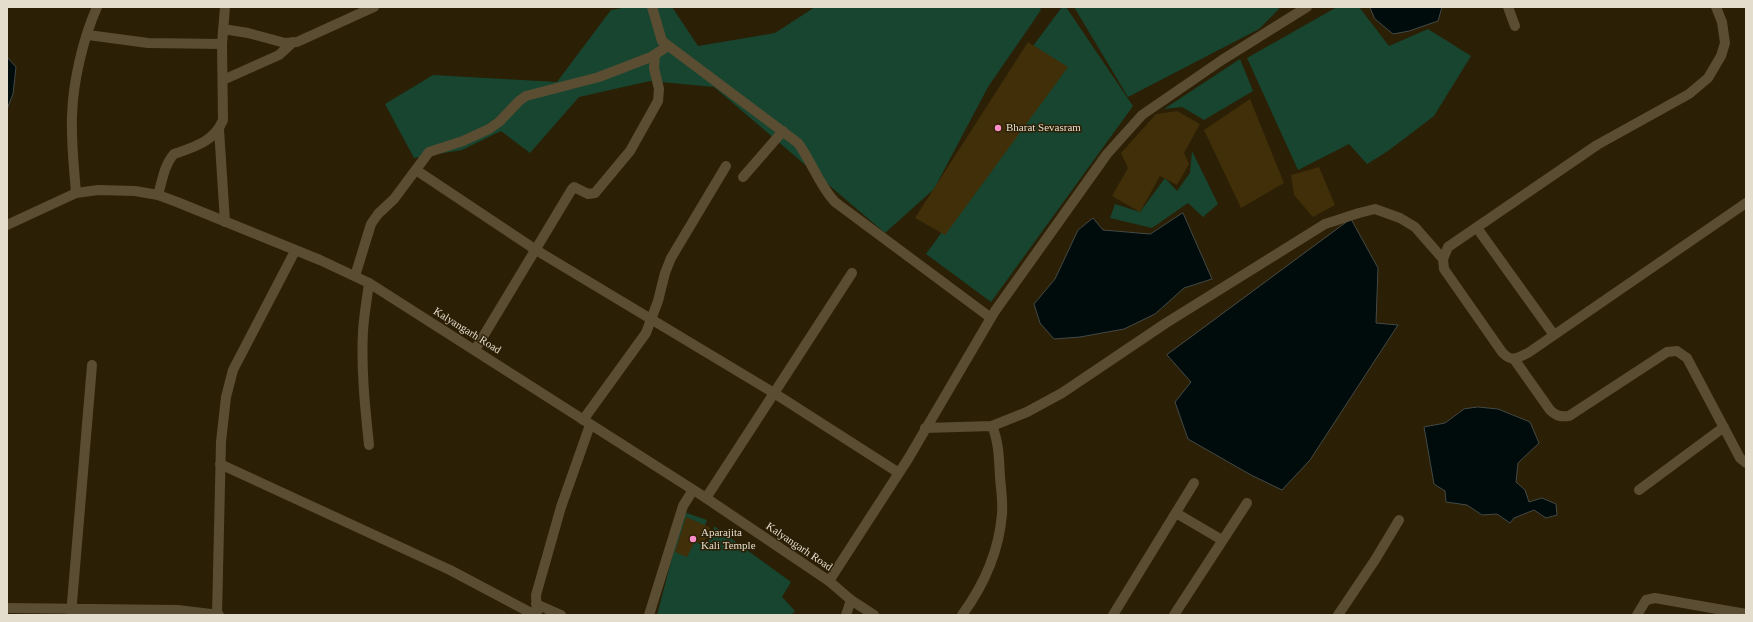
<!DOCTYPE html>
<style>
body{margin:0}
#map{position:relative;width:1753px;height:622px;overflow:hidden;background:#2b1f05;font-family:"Times New Roman",serif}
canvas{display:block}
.frame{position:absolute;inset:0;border:8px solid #e4dccd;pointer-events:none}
</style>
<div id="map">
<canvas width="1753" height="622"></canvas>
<div class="frame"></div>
</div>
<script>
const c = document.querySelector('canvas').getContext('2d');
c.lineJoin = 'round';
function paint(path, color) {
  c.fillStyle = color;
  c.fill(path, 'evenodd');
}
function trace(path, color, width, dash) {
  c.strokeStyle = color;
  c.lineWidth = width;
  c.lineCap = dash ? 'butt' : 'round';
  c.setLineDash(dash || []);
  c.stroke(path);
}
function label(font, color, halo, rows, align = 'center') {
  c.font = font + ' "Times New Roman",serif';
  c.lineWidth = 3;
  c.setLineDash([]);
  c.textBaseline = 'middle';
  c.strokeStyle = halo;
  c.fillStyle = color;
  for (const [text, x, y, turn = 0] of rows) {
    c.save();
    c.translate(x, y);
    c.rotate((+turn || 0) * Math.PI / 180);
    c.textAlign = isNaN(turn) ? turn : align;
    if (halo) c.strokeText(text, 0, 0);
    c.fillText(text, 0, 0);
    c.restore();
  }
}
const green = new Path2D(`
 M627,7h45l26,39 77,-13 40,-26h225l1,3 -53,77 -54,102 -49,44 -171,-146 -64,-6 -71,16 -49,56 -29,-22 -39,19 -48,8 -29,-54 48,-29 124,7 54,-72z
 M1062,7h4l67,99 -142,196 -65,-48 135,-187 -28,-21z
 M1074,7h204l1,2 -20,20 -131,68z
 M1337,7h22l30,39 39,-17 43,27 -37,60 -46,35 -21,13 -18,-20 -51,26 -51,-112z
 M1240,59l13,32 -49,29 -22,-13 -18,2z
 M1192,151l26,53 -15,13 -15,-14 -36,25 -42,-10 5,-14 25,8 25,-34 12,13 13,-18z
 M684,512l23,8 -9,23 7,3 8,-14 1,-6 77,56 -9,15 13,14 -4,4h-134z`);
const water = new Path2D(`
 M1370,7h72l-4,14 -29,10 -16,3 -18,-15z
 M7,57l9,10 -3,27 -6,15z
 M1183,213l29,66 -28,9 -29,26 -31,15 -44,8 -26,2 -14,-16 -6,-19 21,-25 23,-49 15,-12 10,12 47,4z
 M1351,219l27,49 -2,55 22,2 -88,135 -28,30 -31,-15 -63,-36 -13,-37 16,-20 -24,-27z
 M1478,407l20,2 32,13 9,21 -21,20 -2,19 9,8 4,12 13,-4 14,6 1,11 -11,3 -12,-8 -20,8 -4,5 -13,-9 -15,1 -15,-10 -21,-3 -1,-11 -11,-7 -10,-57 21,-4 19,-14z`);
const building = new Path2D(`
 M1028,42l40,25 -123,168 -30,-17z
 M1250,99l34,84 -43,25 -37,-78z
 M1177,111l23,13 -16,29 5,11 -12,21 -17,-9 -20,36 -28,-16 16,-28 -7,-15 35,-39z
 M1319,167l16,38 -22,12 -19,-22 -3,-20z
 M686,517l23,10 4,5 -10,10 -9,1 -7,14 -12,-5z`);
const street = new Path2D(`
 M652,7l10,34 136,102c14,19 21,42 37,59l156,116
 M1508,7l7,19
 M1716,7l6,15 3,21 -4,13 -13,22 -19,16 -92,51 -149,102 -5,12 1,10 58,83c10,11 14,6 26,1l218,-150
 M223,29l25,4 37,10 12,-1 77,-35
 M88,35l60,8 74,1
 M223,80l56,-25 14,-13
 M219,129l6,93
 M416,170l120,80 238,143 125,80
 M743,177l40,-46
 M76,193c-2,-26 -5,-51 -4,-77 1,-35 11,-77 25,-109
 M158,195c4,-13 6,-30 16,-41 20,-7 40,-12 49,-34l-1,-76 3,-37
 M1477,228l77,107
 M355,276l16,-52 7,-10 16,-15 35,-47 34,-11 26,-12 10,-7 20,-21 7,-5 73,-19 52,-20 17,-11
 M369,283c-2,16 -5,32 -6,48 -2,38 2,76 6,114
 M475,350l97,-161 2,-2 14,7 7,-1 35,-42 28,-50 1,-12 -5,-21 1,-13
 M1514,359l36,51c6,6 10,7 19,6l98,-64 10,-1 10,7 53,100 6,5
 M583,420l63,-87 12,-32 7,-28 6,-15 55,-92
 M925,428l67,-2 35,-14 35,-19 104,-70 159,-99 34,-11 16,-4 25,9 15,9 28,32
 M220,464l230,106 85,45
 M1639,490l85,-63
 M706,498l146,-225
 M1176,513l46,27
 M829,581l79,-122 87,-148 112,-157 35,-39 80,-55 85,-53
 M536,604l25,11
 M7,608l171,2 41,5
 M71,615l21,-250
 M217,615l4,-173 5,-45 7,-27 62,-119
 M537,615l-1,-20 25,-88 29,-82
 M649,615l34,-109 10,-16
 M846,615l5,-15
 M962,615c22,-30 37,-64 40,-101 1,-12 -1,-25 -2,-37 -1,-17 -1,-35 -8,-51
 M1113,615l81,-132
 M1174,615l73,-112
 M1338,615l37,-55 24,-40
 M1637,615l9,-15 9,-2 91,16`);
const secondary = new Path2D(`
 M7,225l69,-32 22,-3 37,1 23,4 19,7 143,58 49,23 337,215 123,83 22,19 23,15`);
const markers = [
 [998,128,4,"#fa8fc7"],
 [693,539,4,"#fa8fc7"]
];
const poiNames = [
 ["Bharat Sevasram",1006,128],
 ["Aparajita",701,533],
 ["Kali Temple",701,546]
];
const streetNames = [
 ["Kalyangarh Road",467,331,32],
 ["Kalyangarh Road",799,547,34]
];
paint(green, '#174530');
paint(water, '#000b0c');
trace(water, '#444a46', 1);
paint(building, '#402f08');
trace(street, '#5b4d32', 10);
trace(secondary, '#5b4d32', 10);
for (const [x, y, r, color] of markers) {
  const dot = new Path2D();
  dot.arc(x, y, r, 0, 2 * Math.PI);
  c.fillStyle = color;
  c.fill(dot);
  trace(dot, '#2b1f05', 1.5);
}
label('11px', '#e4dccd', '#2b1f05', poiNames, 'left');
label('11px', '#e4dccd', '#2b1f05', streetNames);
</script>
